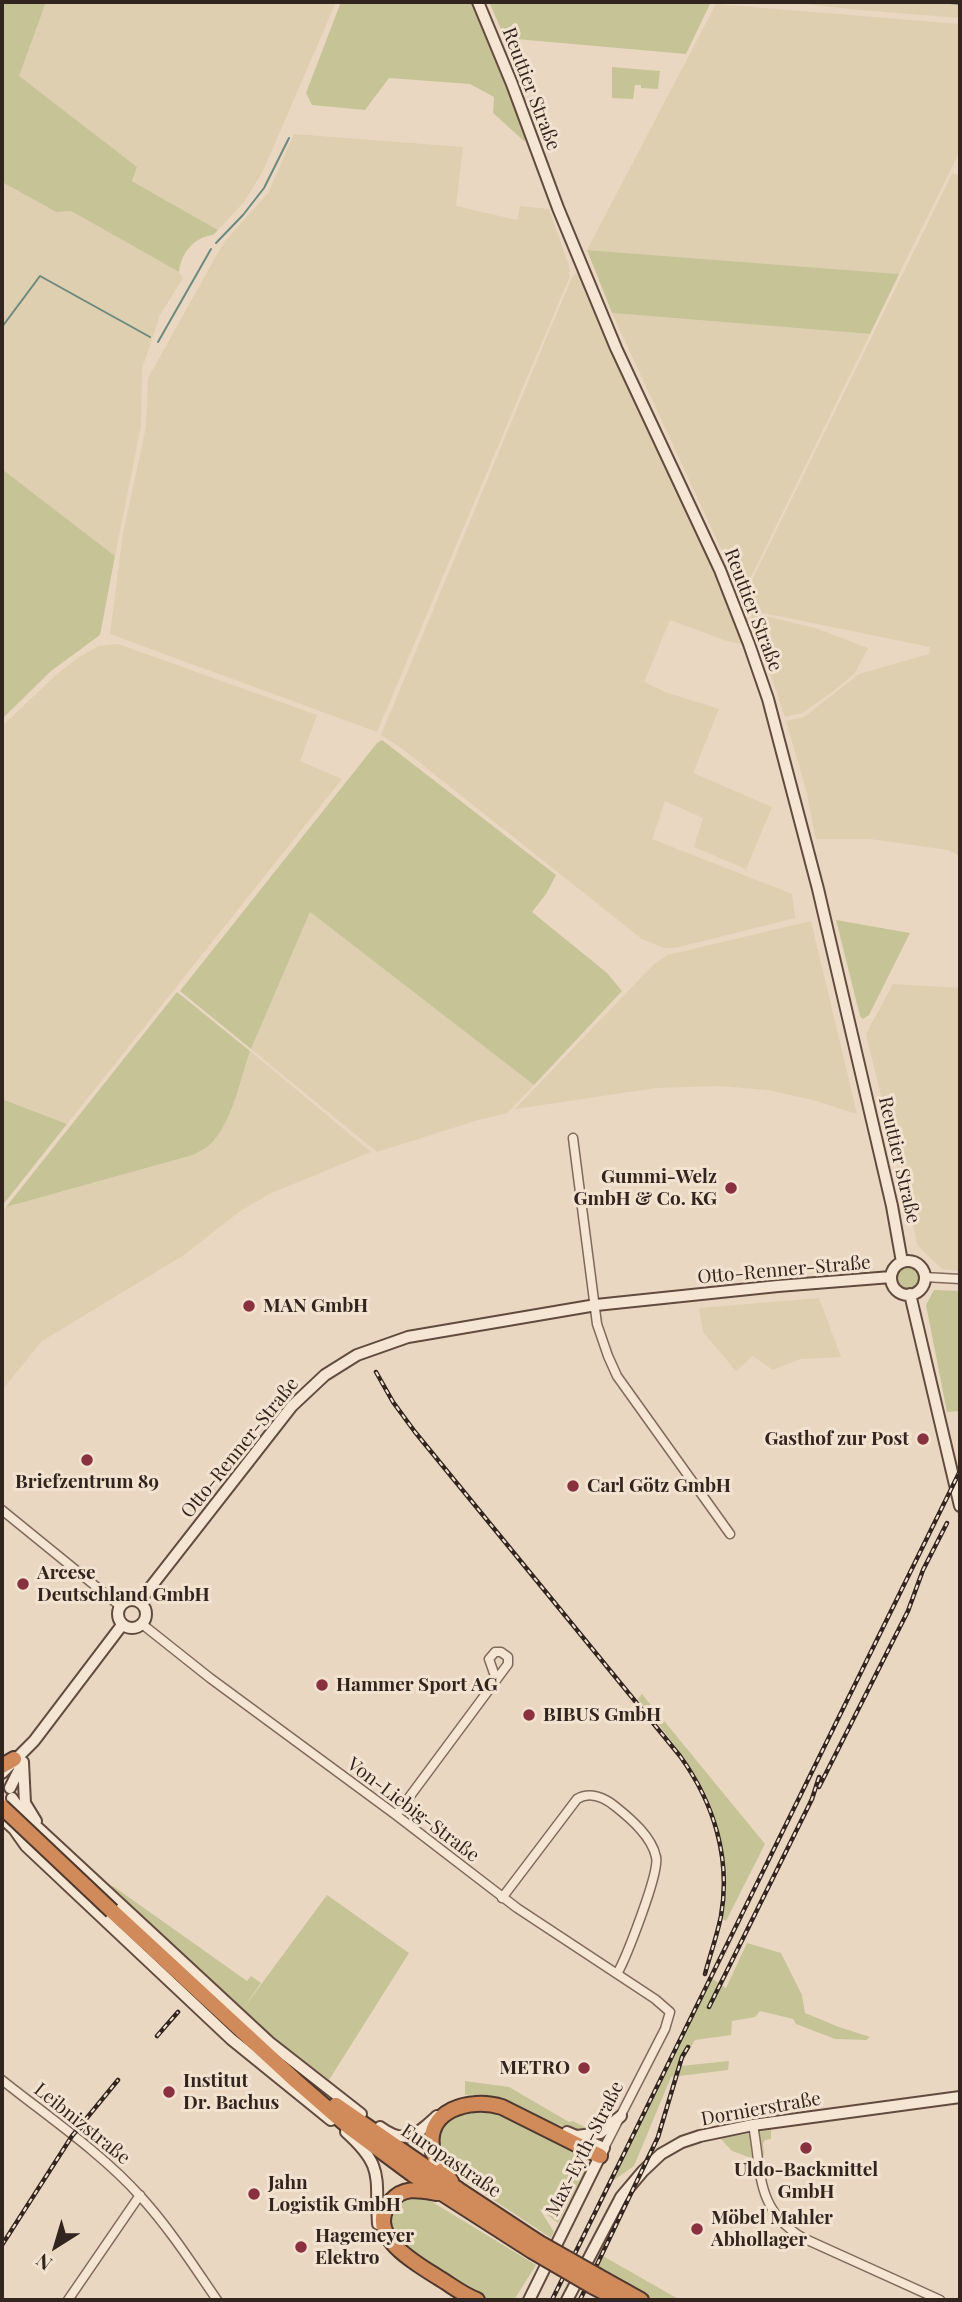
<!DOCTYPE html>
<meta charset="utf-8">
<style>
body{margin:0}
#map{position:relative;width:962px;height:2302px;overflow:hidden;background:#e9d7c2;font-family:"Playfair Display",serif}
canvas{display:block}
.frame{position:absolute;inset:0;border:4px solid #32241e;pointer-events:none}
.north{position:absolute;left:21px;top:2211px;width:70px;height:70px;-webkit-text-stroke:5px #f1e3d0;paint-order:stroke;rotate:217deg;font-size:19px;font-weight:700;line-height:28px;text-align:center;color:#32241e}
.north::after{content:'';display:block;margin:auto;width:24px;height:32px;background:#32241e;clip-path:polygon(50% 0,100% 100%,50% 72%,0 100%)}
</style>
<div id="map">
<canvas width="962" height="2302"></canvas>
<div class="frame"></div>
<div class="north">N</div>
</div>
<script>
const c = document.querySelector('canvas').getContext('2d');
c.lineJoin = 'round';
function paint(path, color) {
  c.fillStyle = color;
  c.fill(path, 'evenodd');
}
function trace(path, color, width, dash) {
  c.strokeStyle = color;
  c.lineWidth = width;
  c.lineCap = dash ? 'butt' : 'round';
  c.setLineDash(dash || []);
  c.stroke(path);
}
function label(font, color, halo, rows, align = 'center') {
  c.font = font + ' "Playfair Display",serif';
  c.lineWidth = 6;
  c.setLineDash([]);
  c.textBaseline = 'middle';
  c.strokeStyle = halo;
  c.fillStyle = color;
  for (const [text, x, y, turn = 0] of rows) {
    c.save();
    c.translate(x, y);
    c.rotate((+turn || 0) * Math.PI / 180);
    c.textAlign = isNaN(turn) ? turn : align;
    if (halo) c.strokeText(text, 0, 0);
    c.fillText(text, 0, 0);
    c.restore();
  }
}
const farmland = new Path2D(`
 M46,2h290l-73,169 -19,31 -26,28 -87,-50 -113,-104z
 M789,2h171v16l-111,-9z
 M716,4l244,20v127l-61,123 -312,-24z
 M294,134l169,13 -7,59 61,14 3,-14 29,3 20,57 1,10 -193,456 -267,-98 13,-101 23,-106 2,-49 76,-136 44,-49z
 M952,174l8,1v681l-12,-6 -78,-11h-54l-10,-49 -20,-69 18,-4 55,-43 70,-20 1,-7 -181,-37 -6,-12z
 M2,182l54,30 15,-1 108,61 4,6 -23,37 -18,54 -1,57 -26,130 -113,-87z
 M578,271l66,152 71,148 31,74 -19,-4 -57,-21 -26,62 21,10 54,17 -26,64 79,34 -26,62 -52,-22 9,-29 -38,-17 -13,38 140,55 3,24 -120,30h-11l-22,-9 -242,-192 -19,-12 172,-413 19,-44z
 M612,313l258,21 -126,257 -3,1z
 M749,612l69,17 50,19 -13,25 -24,20 -29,20 -17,4z
 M118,644l199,71 -17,46 42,18 -275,345 -65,-25v-373l54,-51 23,-18 20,-11z
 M310,912l224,173 -27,28 -29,7 -101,32 -126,-103z
 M811,921l46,193 -44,-14 -45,-10 -48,-4 -64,2 -141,21 139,-145 14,-9z
 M893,984l67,4v283l-18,-2 -24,-23 -52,-212z
 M250,1051l121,101 -102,42 -30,18 -55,43 -142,86 -40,49v-177l4,-6 187,-52 36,-41z
 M819,1298l22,59 -41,2 -27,11 -20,-14 -17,15 -33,-39 -4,-24z`);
const green = new Path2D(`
 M2,2h44l-27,74 118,91 -5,14 86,49 -5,5c-19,2 -32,18 -34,37l-108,-61 -15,1 -54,-30z
 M341,2h130l56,137 -3,2 -31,-28 1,-16 -24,-13 -81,-6 -24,32 -53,-5 -6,-12z
 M489,2h211l10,2 -24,50 -181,-16z
 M612,67l48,4 -2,18 -17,-1v-3h-6l-2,14 -21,-1z
 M587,250l312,24 -29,60 -258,-21z
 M2,469l113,87 -15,79 -49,36 -49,48z
 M382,740l174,135 -10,19 -14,18 75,61 15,18 -88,94 -224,-173 -59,137 -71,-58 197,-248z
 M836,920l74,13 -41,82 -6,4 -3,-3z
 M177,992l73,59c-10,29 -19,77 -43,96 -4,3 -10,5 -14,8l-187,52z
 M2,1099l65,25 -65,82z
 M897 1279a11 11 0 1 1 22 0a11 11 0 1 1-22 0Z
 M934,1290l26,1v120l-13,1 -21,-107z
 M642,1694l123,150 -39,77 -4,-2c11,-106 -21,-142 -84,-220z
 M113,1886l134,95 4,-5 10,7 -18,26 84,-114 82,58 -80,127 -88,-68 -131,-123z
 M747,1943l34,10 21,42 3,18 34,14 31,10 -4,3 -31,-1 -39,-15 -3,-5 -33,-8 -5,6 -23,4 -1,14 -36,5 -15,26 49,-5 -1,9 -57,7 -37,89 -23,16 99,-205 16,11z
 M465,2081l44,6 60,35 4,-1 17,9c-44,2 -77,-39 -125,-35z
 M489,2106l96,49 2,5 -1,9 -28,54 -19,-15 15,24 -3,6 -103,-68 -11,-17 1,-19 7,-14 10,-9z
 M771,2130v9l-6,1 -2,3 1,12 -7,5 -25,-9 -12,-13z
 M409,2196l20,4 107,65 -22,35c-9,0 -20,2 -28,-1 -15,-4 -84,-48 -93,-60 -6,-9 -5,-23 -2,-33z
 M603,2256l77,44h-33l-52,-27z`);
const stream = new Path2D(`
 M940,2l20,2
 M216,243l27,-28 21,-27 25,-50
 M2,327l38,-51 110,61
 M158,342l53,-93`);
const street = new Path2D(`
 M573,1138l24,186 11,32 9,20 113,158
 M924,1277l36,2
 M2,1510l118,96
 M142,1624l68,54 186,137 121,93 138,91 15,13 -5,17 -61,119
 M396,1815l112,-151v-7l-7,-5h-6l-6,7 7,20
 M502,1898l75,-99c13,-8 28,-1 39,8 15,12 36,30 40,50 4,15 -30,101 -39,117
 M2,2080c45,36 101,74 139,117 29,32 52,68 76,103
 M753,2125c9,48 2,84 50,113l137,62
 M68,2300l72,-105`);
const secondary = new Path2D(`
 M478,2l34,82 46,124 58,140 104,222 29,74 19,55 50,190 74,317 10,56
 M891 1278a17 17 0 1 1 34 0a17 17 0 1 1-34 0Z
 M910,1294l50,212
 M118 1614a14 14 0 1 1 28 0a14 14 0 1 1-28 0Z
 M139,1602l153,-196 33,-31 32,-20 51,-18 188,-32 182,-19 113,-9
 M23,1762l2,41 11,18
 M2,1773l32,-32 88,-116
 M10,1788l13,-26
 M12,1798l11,16 246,228 92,72
 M2,1818l12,11 12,17 205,193 100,81
 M380,2127c26,19 36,8 57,-11
 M346,2132c39,35 29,45 32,92
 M577,2136l23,-3 21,-17
 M529,2300l75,-152 -37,-16
 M567,2300l54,-103 22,-26 18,-17 21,-12 18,-6 53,-11 207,-28`);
const highway = new Path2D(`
 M2,1766l12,-7
 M112,1911l184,170 54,47 62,46 120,77
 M336,2105l123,85 79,52
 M451,2181c-7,-9 -15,-17 -18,-29 -10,-42 37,-55 69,-45l98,49
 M437,2193c-18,-3 -33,-7 -46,8 -28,34 25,62 48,77 12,7 24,17 38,22
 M598,2276l43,24
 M592,2286l27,14`);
const rail = new Path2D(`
 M376,1372l17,30 22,30 265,324c34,47 51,102 41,160 -4,20 -11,39 -16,58
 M819,1787l89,-176 15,-41 24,-47
 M709,2007l103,-208 7,-22
 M157,2036l21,-24
 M2,2245l70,-109 46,-56
 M552,2300l408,-829
 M580,2300l78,-163 24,-80 6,-10`);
const highwayBridge = new Path2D(`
 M2,1807l110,104
 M538,2242l60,34
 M532,2251l60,35`);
const markers = [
 [731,1188,7,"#8a313f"],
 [249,1306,7,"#8a313f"],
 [923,1439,7,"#8a313f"],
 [87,1460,7,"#8a313f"],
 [573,1486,7,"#8a313f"],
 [23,1584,7,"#8a313f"],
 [322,1685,7,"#8a313f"],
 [529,1715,7,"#8a313f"],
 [584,2068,7,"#8a313f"],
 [169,2092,7,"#8a313f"],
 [806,2148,7,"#8a313f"],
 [254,2194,7,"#8a313f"],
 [697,2229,7,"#8a313f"],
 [301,2247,7,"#8a313f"]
];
const streetNames = [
 ["Reuttier Straße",531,89,69],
 ["Reuttier Straße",753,610,69],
 ["Reuttier Straße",899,1160,77],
 ["Otto-Renner-Straße",784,1270,-5],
 ["Otto-Renner-Straße",240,1448,-51],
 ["Von-Liebig-Straße",413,1810,37],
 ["Dornierstraße",761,2109,-10],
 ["Leibnizstraße",82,2124,39],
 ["Max-Eyth-Straße",585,2149,-63],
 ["Europastraße",451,2161,34]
];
const poiNames = [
 ["Gummi-Welz",717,1177,"right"],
 ["GmbH & Co. KG",717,1199,"right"],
 ["MAN GmbH",263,1306],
 ["Gasthof zur Post",909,1439,"right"],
 ["Briefzentrum 89",87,1482,"center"],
 ["Carl Götz GmbH",587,1486],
 ["Arcese",37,1573],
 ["Deutschland GmbH",37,1595],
 ["Hammer Sport AG",336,1685],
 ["BIBUS GmbH",543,1715],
 ["METRO",570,2068,"right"],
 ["Institut",183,2081],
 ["Dr. Bachus",183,2103],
 ["Uldo-Backmittel",806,2170,"center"],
 ["GmbH",806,2192,"center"],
 ["Jahn",268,2183],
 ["Logistik GmbH",268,2205],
 ["Möbel Mahler",711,2218],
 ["Abhollager",711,2240],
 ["Hagemeyer",315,2236],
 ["Elektro",315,2258]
];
paint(farmland, '#decfb0');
paint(green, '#c6c497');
trace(stream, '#6c897d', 2);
trace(street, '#81695b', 11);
trace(secondary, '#624b3e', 14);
trace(highway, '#4f392f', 18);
trace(street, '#f5e6d4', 8);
trace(secondary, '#f5e6d4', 10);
trace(highway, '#d18a59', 14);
trace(rail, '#32241e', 4.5);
trace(rail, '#f1e3d0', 2, [5]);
trace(highwayBridge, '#4f392f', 18, []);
trace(highwayBridge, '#d18a59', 14);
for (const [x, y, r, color] of markers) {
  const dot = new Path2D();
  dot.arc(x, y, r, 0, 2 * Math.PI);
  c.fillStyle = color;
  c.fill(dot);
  trace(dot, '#f1e3d0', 2.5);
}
label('19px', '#32241e', '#f1e3d0', streetNames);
label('bold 19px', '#32241e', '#f1e3d0', poiNames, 'left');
</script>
